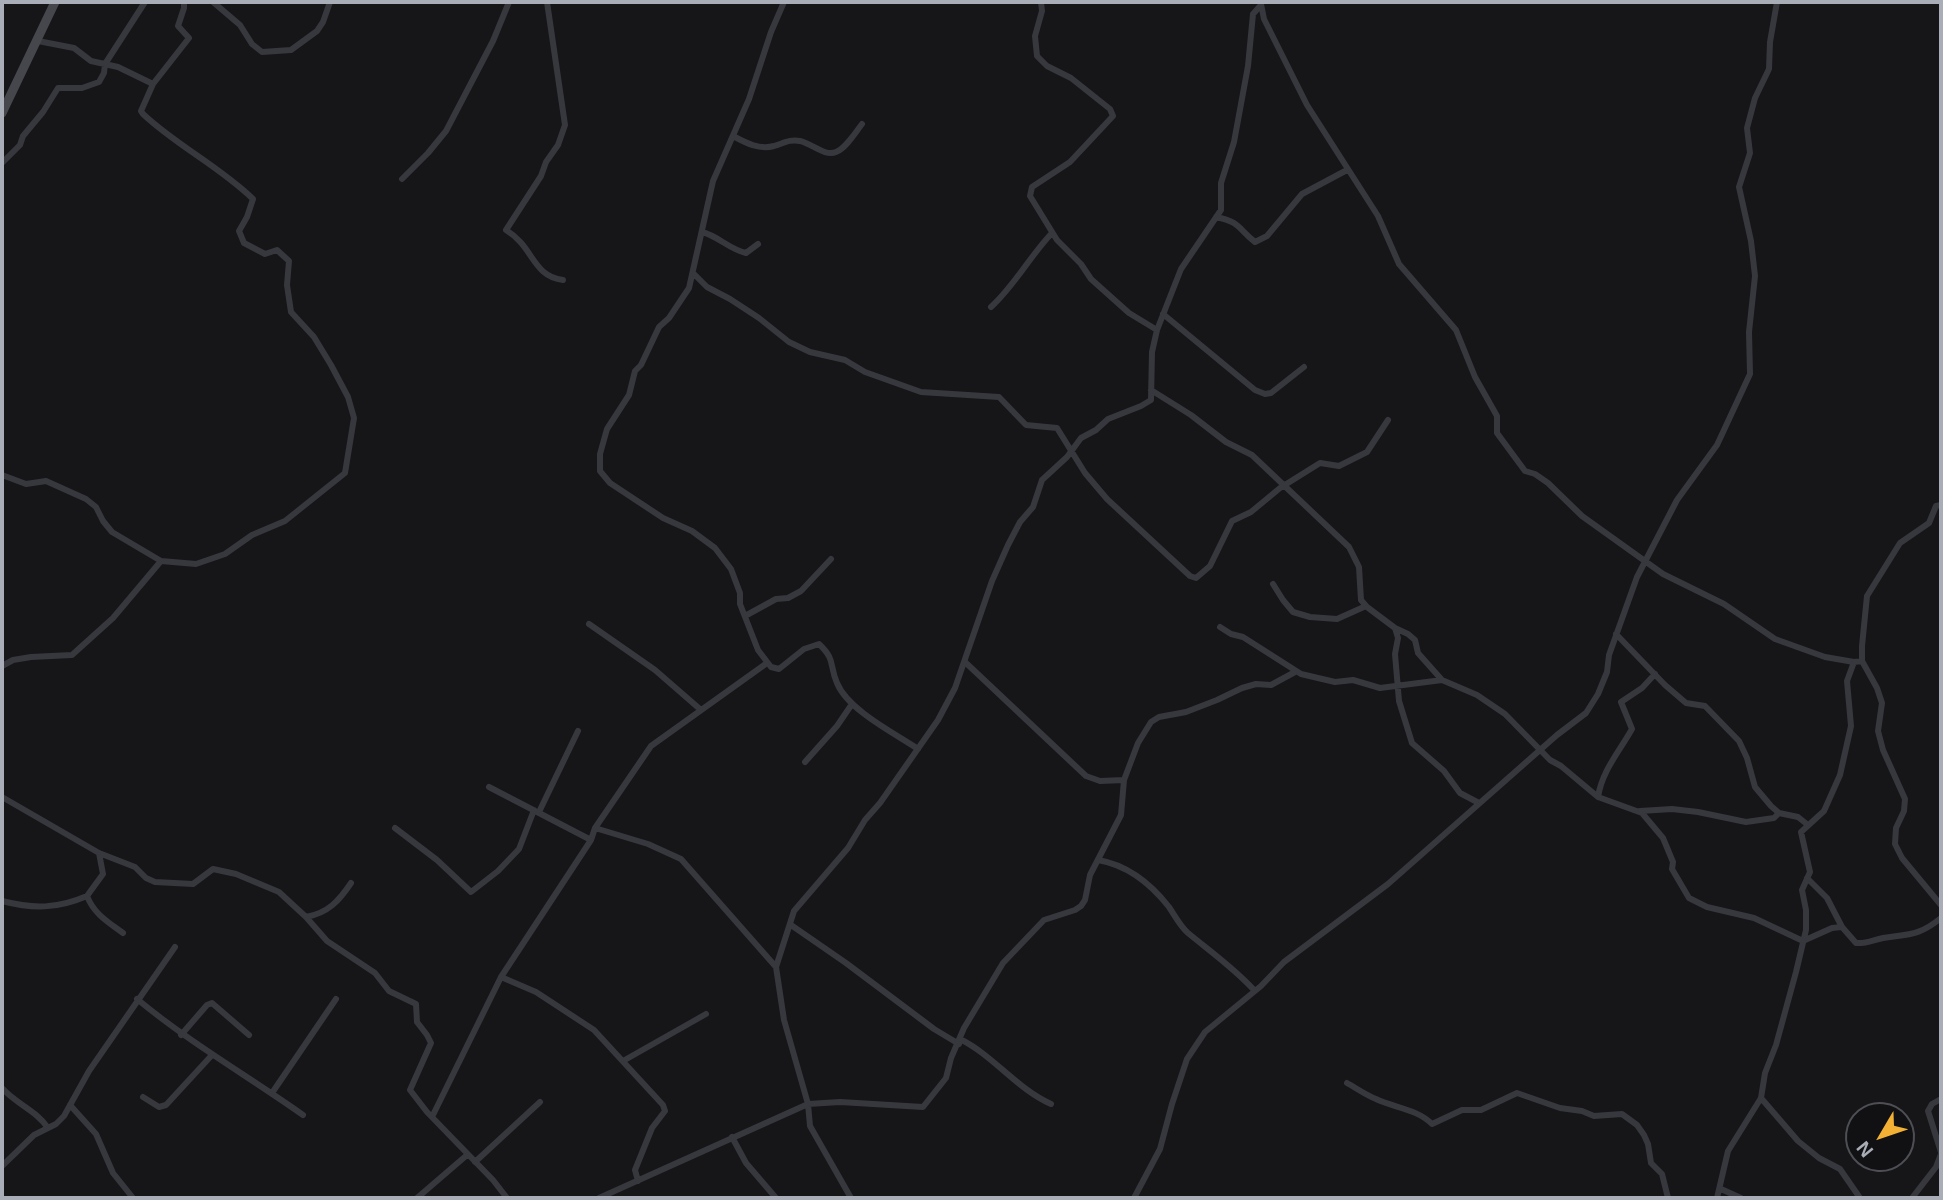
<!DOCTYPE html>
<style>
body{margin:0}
#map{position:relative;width:1943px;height:1200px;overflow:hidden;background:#161618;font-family:Helvetica,sans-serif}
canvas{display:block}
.frame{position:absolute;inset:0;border:4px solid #a8adb8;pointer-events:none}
.north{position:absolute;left:1845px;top:1102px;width:70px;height:70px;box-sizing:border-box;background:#111113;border:2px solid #4d4f55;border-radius:50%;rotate:231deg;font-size:19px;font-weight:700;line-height:28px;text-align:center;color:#a8adb8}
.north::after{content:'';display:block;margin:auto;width:24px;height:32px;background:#f2b134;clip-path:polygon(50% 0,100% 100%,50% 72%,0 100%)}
</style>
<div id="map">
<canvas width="1943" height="1200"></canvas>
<div class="frame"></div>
<div class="north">N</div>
</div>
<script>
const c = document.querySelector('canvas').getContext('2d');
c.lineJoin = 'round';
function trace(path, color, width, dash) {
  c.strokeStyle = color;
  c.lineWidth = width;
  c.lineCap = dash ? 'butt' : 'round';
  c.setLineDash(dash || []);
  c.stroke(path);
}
const street = new Path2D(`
 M213,2l27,23 12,19 10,8 29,-2 26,-19 6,-9 7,-20
 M547,2l18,123 -7,20 -12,17 -5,14 -35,54c28,17 26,46 57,50
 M784,2l-13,30 -22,67 -36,82 -24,107 -20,30 -10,9 -18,38 -6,6 -6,24 -22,34 -7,25v17l10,12 53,35 29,13 23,17 16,21 9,24v11l18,46 13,17 8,2 25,-20 15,-5c17,16 10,21 18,39 11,27 57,50 81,66
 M1041,2l1,9 -7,25 2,20 10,10 24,12 39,31 3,7 -43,46 -38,25 -2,9 27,44 24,24 10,15 38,34 28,17
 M1261,4l3,15 43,86 71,111 21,48 57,66 19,47 22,39v17l28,38 10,3 13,9 34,33 81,58 61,30 51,35 50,18 29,5
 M38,41l36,7 17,13 27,6 35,17 36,-46 -11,-12 6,-18v-6
 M733,136c13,7 26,14 41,10 10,-3 16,-7 26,-5 11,2 25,16 36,11 10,-4 19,-19 26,-28
 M2,163l18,-18 3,-9 20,-24 15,-24h24l17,-6 5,-9 1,-9 40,-62
 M402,179l26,-26 18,-22 47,-90 16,-39
 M1216,217c25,5 22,12 39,25l12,-6 35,-42 45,-24
 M702,232c16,4 27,17 44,21l12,-9
 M693,273l14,14 23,12 29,19 30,24 21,10 35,8 20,12 56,20 78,5 27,28 31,3 28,45 22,26 83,77 6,2 14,-12 22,-45 19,-9 29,-24 40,-25 19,3 28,-14 21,-32
 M991,307c24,-22 39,-51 61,-74
 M1163,314l92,76 10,4 6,-1 33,-26
 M1151,390l40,25 35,27 26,13 97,92 10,20 2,33 6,7 28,21 13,6 7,6 3,13 24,27
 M2,475l24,9 20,-3 40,18 10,8 7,14 9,11 49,29
 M1941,505l-5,1 -7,17 -29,20 -33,53 -5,50v15l15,27 5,15 -4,28 5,19 22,49 -1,12 -8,17 -1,16 7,14 39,47
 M1273,584l10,16 10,12 17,5 27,2 29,-13
 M745,616l31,-17 12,-1 13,-7 30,-32
 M589,624l66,46 46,40
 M1220,627l11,7 12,3 58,37 34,8 18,-2 27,8 62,-8 35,15 28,19 45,46 11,6 37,31
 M1395,628l3,10 -3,16 4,47 13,42 32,28 16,22 19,10
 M1616,634l49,51 21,18 19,3 34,35 8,17 8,29 16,19 8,7 19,4 10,8
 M965,662l121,114 14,5 24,-1
 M2,666l11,-6 18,-3 41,-2 41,-37 48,-57 35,3 29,-10 27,-19 33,-14 60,-48 9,-55 -6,-21 -17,-32 -17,-28 -23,-25 -4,-27 2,-24 -12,-11 -12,4 -21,-11 -5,-12 8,-14 6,-18c-34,-33 -76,-53 -110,-85l-2,-3 12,-27
 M1655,674l-13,14 -21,14 11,27c-13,23 -30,42 -34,68l44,16 21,25 10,24 -1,7 17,29 18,9 47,11 49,23 29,-13 10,-1 14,16c10,1 17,-3 27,-5 26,-4 36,-2 58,-20
 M805,762l32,-36 15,-22
 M489,787l102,53
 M2,797l97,56 36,14 11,11 9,4 38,2 20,-15 23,5 43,18 27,25 21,24 48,32 14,18 27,13 1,18 10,13 4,8 -21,47 17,22 66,68 14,18
 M1640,811l32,-2 26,3 48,10 28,-4 5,-5
 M539,812l39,-81
 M395,828l42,32 34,32 27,-21 21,-22 15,-39
 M595,828l53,16 33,15 95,108
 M99,853l4,21 -16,22c7,18 21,26 36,37
 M1098,860c29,5 53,24 71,47 6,9 11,19 19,26 23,19 46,35 66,57
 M1807,878l20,20 15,29
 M2,901c31,8 55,8 85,-5
 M306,917c22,-4 33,-16 45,-34
 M791,925l55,38 88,66 25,15
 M501,977l35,15 58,38 69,75 2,6 -13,17 -17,42 3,11
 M137,999c53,44 111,77 166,116
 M181,1035l26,-30 5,-2 37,32
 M960,1039c34,17 57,50 91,65
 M623,1061l83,-47
 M1347,1083c9,5 19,12 29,16 19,9 41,10 56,25l30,-14h19l36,-17 43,15 22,3 12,5 28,-2 15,11 7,10 4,9 3,19 11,11 6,24
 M2,1088c14,16 34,22 46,40
 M272,1093l64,-94
 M143,1097l16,10 7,-2 46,-50
 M1761,1098l37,43 21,17 21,11 20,29
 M1941,1099l-9,5 -4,7 13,41
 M70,1105l26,29 17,39 20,25
 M432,1117l69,-140 90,-137 4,-12 56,-82 116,-83
 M732,1137l14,26 30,35
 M475,1162l65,-60
 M2,1166l32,-31 22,-11 8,-8 25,-45 86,-124
 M1721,1189l20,9
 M417,1198l50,-43
 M599,1198l209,-94 -24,-84 -8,-53 18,-56 54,-63 17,-28 15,-17 58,-83 17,-32 37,-107 16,-36 12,-23 13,-15 9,-27 25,-23 14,-19 15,-8 12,-11 33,-13 10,-6 1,-48 5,-22 24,-61 40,-59v-27l13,-41 14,-76 5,-52 8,-9
 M851,1198l-41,-72 -2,-22 32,-2 83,5 23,-29 5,-20 13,-30 39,-65 41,-43 31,-10 6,-4 4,-6 5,-25 31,-60 3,-35 14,-37 13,-21 8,-5 27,-5 31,-12 25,-12 14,-4 15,1 24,-13
 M1134,1198l26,-49 12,-45 15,-45 18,-27 56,-46 23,-24 104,-78 169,-149 29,-22 12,-19 9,-22 2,-17 28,-78 40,-77 40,-55 33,-71 -1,-42 6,-56 -4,-35 -12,-54 11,-34 -3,-25 8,-30 14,-29 1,-27 7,-40
 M1717,1198l11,-47 33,-53 4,-25 11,-28 20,-73 10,-42v-20l-4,-20 8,-18 -9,-40 23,-21 16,-36 11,-49 -4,-45 7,-19 8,-1
 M1912,1198l24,-31 5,-13`);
const secondary = new Path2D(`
 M2,113l53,-111`);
trace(street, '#37383d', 6);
trace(secondary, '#45474d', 9);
</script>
